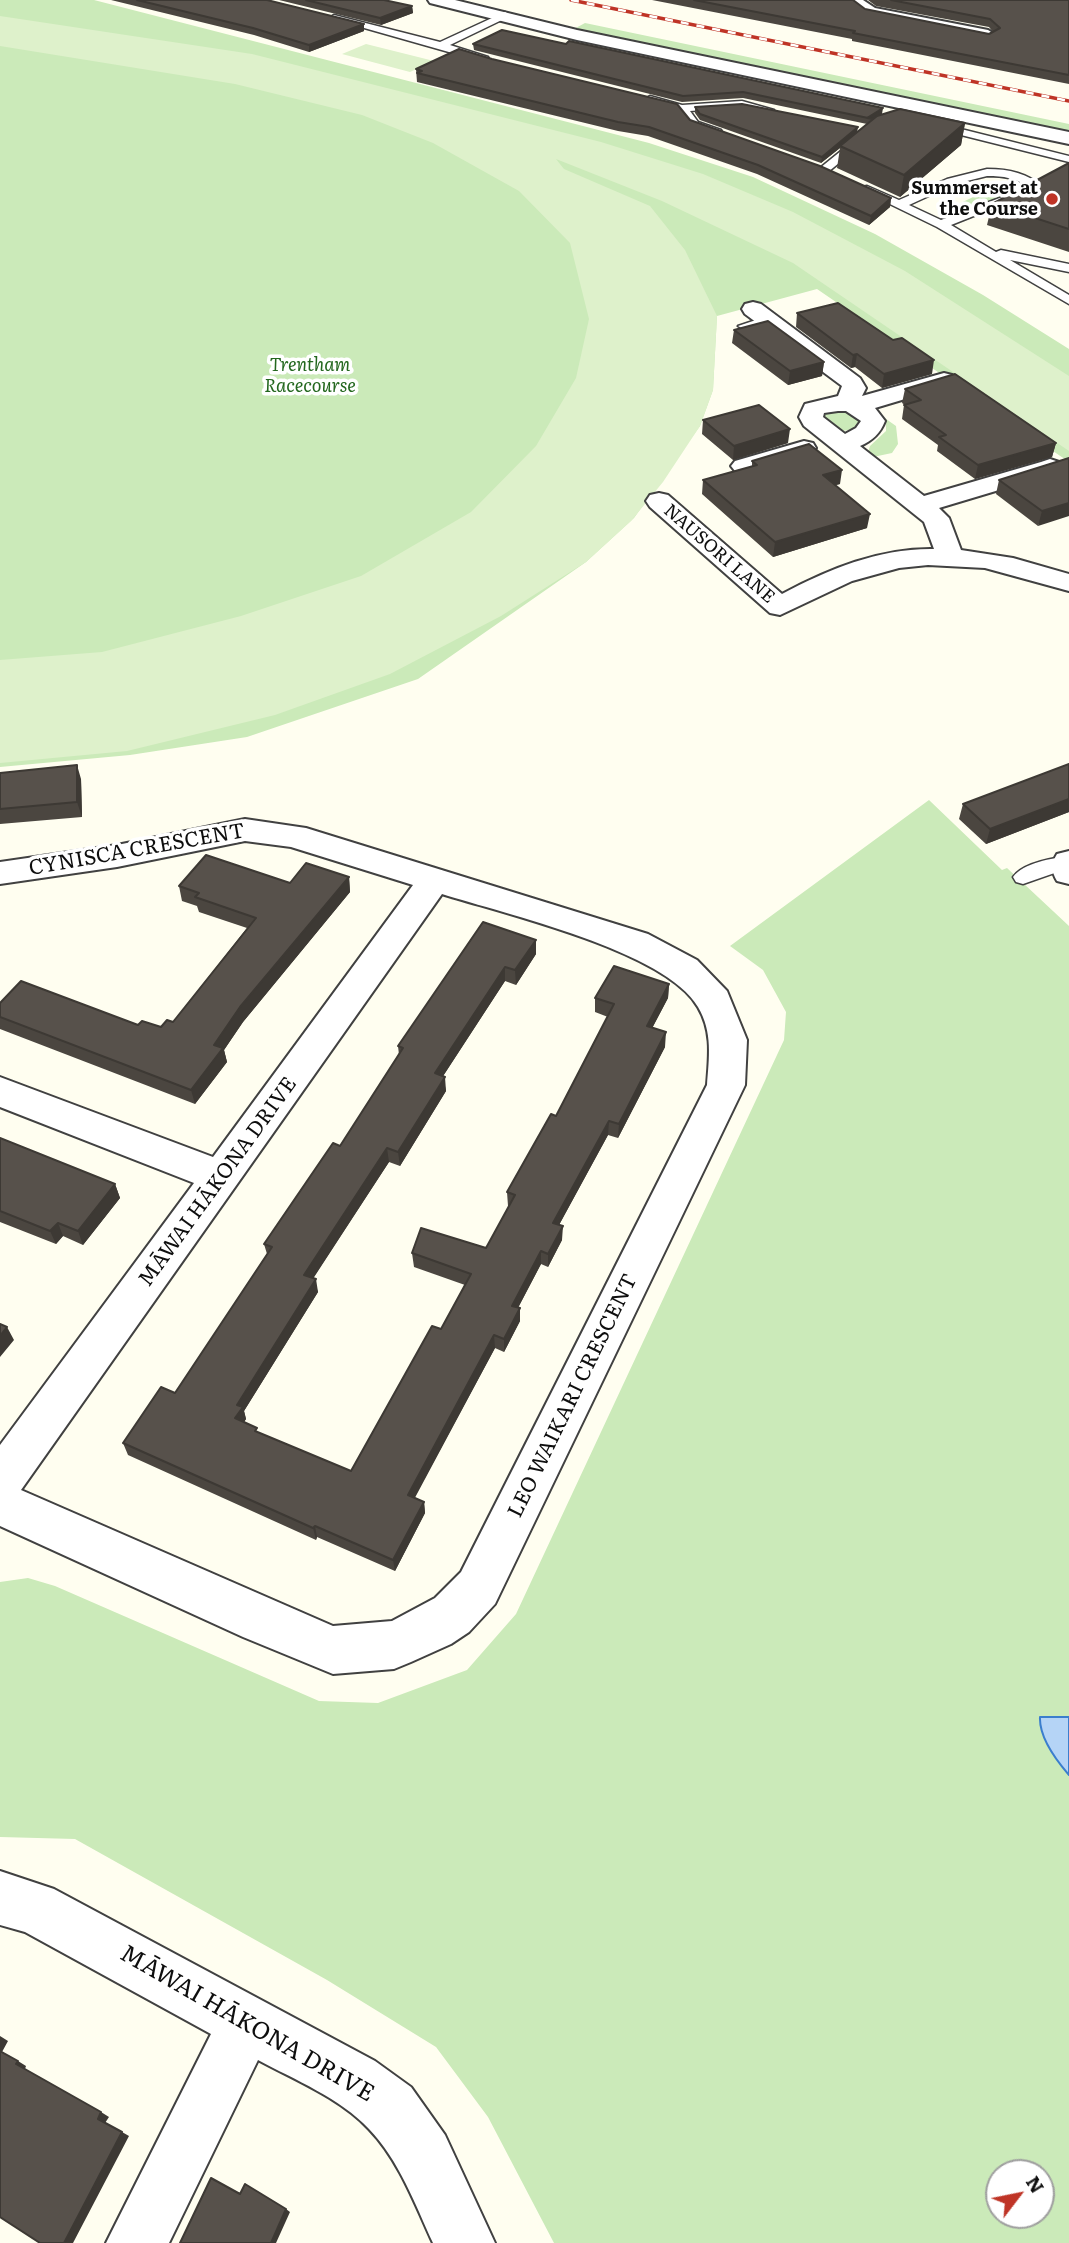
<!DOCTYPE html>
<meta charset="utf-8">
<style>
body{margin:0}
#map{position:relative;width:1069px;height:2243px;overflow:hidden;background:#fffef0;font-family:Literata,serif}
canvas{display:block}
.north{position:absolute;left:985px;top:2159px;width:70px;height:70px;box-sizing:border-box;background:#fff;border:2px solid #9f9f9f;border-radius:50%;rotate:58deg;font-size:19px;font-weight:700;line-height:28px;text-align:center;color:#0e0e0e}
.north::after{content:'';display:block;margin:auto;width:24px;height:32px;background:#bf3426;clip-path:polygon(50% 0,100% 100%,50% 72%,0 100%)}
</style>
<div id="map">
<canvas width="1069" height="2243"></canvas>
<div class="north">N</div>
</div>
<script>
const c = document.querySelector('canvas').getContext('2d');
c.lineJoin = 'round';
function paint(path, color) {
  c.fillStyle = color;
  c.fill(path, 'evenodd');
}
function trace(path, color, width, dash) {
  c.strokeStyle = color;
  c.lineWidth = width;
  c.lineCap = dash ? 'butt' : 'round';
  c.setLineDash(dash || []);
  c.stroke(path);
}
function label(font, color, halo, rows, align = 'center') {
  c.font = font + ' Literata,serif';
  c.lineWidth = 7;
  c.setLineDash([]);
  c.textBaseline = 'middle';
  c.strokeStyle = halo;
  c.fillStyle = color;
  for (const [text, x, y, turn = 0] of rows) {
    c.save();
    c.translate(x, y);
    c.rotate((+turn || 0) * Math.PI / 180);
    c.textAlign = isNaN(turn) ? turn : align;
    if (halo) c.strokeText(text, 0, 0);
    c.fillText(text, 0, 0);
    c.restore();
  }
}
const green = new Path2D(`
 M0,0h94l555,143 104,34 122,57 108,61 86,54v113l-252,-173 -100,27 -4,74 -13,36 -66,92 -48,44 -168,117 -171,58 -117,18 -130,12z
 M585,23l484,101v12l-497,-106z
 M1000,184l27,5 -79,29 -10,-4z
 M845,410l17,13 -7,6 -13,2 -20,-10v-8z
 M879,414l17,12 2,18 -6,9 -19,4 -5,-5 2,-6 16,-15v-10z
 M929,800l73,70 5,-2 62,58v1317h-515l-66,-126 -52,-70 -109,-67 -252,-141 -75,-2v-255l28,-4 27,8 264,115 59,2 89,-33 49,-56 268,-574 2,-28 -23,-42 -33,-24zM999,2173h42v42h-42z`);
const pitch = new Path2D(`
 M0,16l252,38 349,88 102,32 90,38 112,59 164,105v75l-276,-188 -131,-62 -106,-42 8,10 86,37 35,44 32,66 -4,74 -13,36 -37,56 -32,39 -45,41 -85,54 -111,58 -115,41 -148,36 -127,12v-103l102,-8 139,-36 120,-40 110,-64 65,-66 40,-68 13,-59 -19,-76 -51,-52 -86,-48 -71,-28 -127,-31 -235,-38z
 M366,44l68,17 -24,11 -68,-18z`);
const water = new Path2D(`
 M1040,1717h29v58c-13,-15 -30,-38 -29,-58z`);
const lane = new Path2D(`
 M505,12l5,3 -2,2 -58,28 38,12 1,2 -5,3 -155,-44 5,-3 106,27z
 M650,96l32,9 60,-4 32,9 -5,3 -27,-6 -52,4 8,11 23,8 1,2 -5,3 -27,-9 -12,-16 -32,-9 -1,-2z
 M933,122l136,34v6l-140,-35 -1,-2z
 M857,138l10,2 -39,32h-8v-4z
 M987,169c22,0 41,4 57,19l-93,37 45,27 5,-2 68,14v8l-59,-12 59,35v9l-132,-77 -80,-39 10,-2 32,14 48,-21zM987,176c17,0 28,2 42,11l-88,33 -32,-15 46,-21z
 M768,316l5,1v6l-28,7 -7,-4z
 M1069,856v12l-46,16 -7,-2 -3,-5c10,-14 40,-19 56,-21z`);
const street = new Path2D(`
 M428,0h27l122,30 492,102v12l-492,-104 -147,-37z
 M844,0h19l12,8 113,22 8,5 -8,5 -124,-25z
 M753,302l8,2 99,74 6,10 -4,8 82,-23 8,2 4,5 -4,5 -77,23 10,13c-5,13 -13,20 -25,25l64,50 117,-34 9,-3 9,3 4,5 -4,5 -120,36 10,10 12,32 52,8 56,16v17l-84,-23 -57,-3 -29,3 -47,13 -72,34 -10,-2 -120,-106 -4,-6 4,-6 9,-2 9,2 114,99c47,-25 98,-46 152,-45l-10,-27 -120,-96 -5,-9 6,-13 33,-8 4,-10 -97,-72 -3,-5 3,-5zM838,411h8l15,10 -5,7 -11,6 -22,-17 1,-4z
 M804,441l9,2 3,5 -3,5 -69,21 -9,-3 -4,-5 4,-5z
 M245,819l61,9 342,106 49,26 30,31 20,49 -2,45 -250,519 -26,28 -18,12 -40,18 -17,7 -61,5 -90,-37 -243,-111v-81l194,-262 -194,-76v-30l213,80 200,-272 -122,-38 -46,-6 -128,26 -117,17v-22l117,-17zM442,894c63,20 224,57 256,113 15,25 11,51 9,78l-246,487 -26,26 -43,23 -59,5 -312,-136z
 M1069,851v33l-12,-3c-6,-10 -6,-17 0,-27z
 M0,1871l54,18 321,172 36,26 34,48 50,108h-62c-18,-39 -34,-83 -64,-114 -29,-31 -74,-49 -111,-69l-89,183h-63l105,-209 -186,-102 -25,-7z`);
const rail = new Path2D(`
 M571,0l498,101`);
const wall = new Path2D(`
 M111,0h156l97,24v7l-55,21 -55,-17z
 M279,0h105l28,6 1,7 -32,12z
 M652,0h201l12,9 124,25 4,-2 -4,-5 -113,-21 -8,-6h201v84l-217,-43v-2z
 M473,44h93l316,70 83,9 -4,22 -61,52 -63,-29 3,-20 -19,15 -121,-43 -5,-7v-6l162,25 10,-8 -124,-26 -61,4 -208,-52z
 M416,69l274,51 201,78 -1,9 -21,18 -112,-51 -109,-38 -30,-5 -201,-49z
 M1069,163v89l-82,-27 5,-21z
 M797,313l135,61 -50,14 -27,-21 -4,1 -55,-41z
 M734,330l90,32 -2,14 -34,9 -56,-42z
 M905,389l151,54 -4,14 -77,22 -38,-28 1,-6 -36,-26 2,-14h1l-3,-2z
 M703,420l85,23 -55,17 -31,-26z
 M1069,458l-31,68 -42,-32 3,-14z
 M752,461l88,23 -5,1 32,43 -94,29 -71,-63 1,-14 49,-13z
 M1069,764v48l-83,32 -27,-25 4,-15z
 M0,773l81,6 1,38 -82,7z
 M349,877l1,15 -107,130 -19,28 3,12 -32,42 -195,-75v-26l138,22 23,2 12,-5 74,-94 -48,-16 -2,-6 -15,-5 -3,-15 111,-3z
 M483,922l53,32 -20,31 -11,-4 -62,95 3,15 -46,75 -11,-4 -76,116 5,14 -74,119 2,8 -2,3 14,11 93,38 90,-142 24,-44 -51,-18 -2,-14 74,-5 23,-42h-1l-1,-14 49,-76 52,-99 -13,-5v-14l74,-14 -1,14 -16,30 13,19 -47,91 -10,-3 -49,90 3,15 -14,27 -7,-3 -23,44h2v13l-16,31 -9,-4 -81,150 10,4 1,11 -30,58 -78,-34 -1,3 -188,-85 -5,-12 52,-50 92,-139 -3,-10 76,-98 59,-91 -1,-9z
 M0,1138l115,46 5,14 -37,47 -20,-9 -7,8 -56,-22z`);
const shadedWall = new Path2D(`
 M412,6l1,7 -32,12 -1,-7z
 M364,24v7l-55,21v-7z
 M883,108l-1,6 -9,5 -6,-1z
 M965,123l-4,22 -61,52 4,-22z
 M858,127l-1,6 -17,13v2l-19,15 1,-6z
 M891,198l-1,9 -21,18 2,-9z
 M857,354l-2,13 -4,1 2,-13z
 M934,360l-2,14 -50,14 2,-14z
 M824,362l-2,14 -34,9 2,-14z
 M790,429l-2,14 -55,17 1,-14z
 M1056,443l-4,14 -77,22 3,-14z
 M842,470l-2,14 -19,5 2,-14z
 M1069,503v13l-31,10 4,-15z
 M870,514l-3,14 -94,29 2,-15z
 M77,765l4,14 1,38 -5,-15z
 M1069,799v13l-83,32 4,-15z
 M349,877l1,15 -107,130 -19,28 3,12 -32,42 -4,-14 23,-45 26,-38z
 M536,940v14l-20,31 -1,-15z
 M505,967v14l-69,106 -1,-14z
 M669,984l-1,14 -22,42 1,-14z
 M666,1032l-1,15 -47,91 1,-14z
 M445,1077l1,14 -46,75 -2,-14z
 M609,1121l-1,14 -55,101v-13z
 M387,1148l2,14 -82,126 -3,-13z
 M115,1184l5,14 -37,47 -5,-14z
 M58,1223l5,13 -7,8 -6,-13z
 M563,1226l-1,14 -14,27v-13z
 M541,1251v13l-29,55v-13z
 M316,1279l2,13 -74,119 2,8 -7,11 -4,-12 2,-13z
 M520,1308v13l-16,31v-13z
 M7,1327l7,13 -14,17v-21z
 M494,1335l1,13 -85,159 -2,-12z
 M424,1502l1,11 -30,58 -2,-11z
 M315,1526l2,11 -1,3 -3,-12z
 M0,2036l8,5 -6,11 -2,-1z
 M18,2061l8,5 -1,3 -9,-5z
 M101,2112l8,5 -4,6 -7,-4z
 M122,2132l7,4 -56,107h-9z
 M286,2209l4,3 -14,31h-5z`);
const building = new Path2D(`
 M137,0h130l97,24 -55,21 -56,-17z
 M306,0h78l28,6 -32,12z
 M694,0h159l12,9 124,25 11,-6 -10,-9 -99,-19h178v75l-216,-42 2,-2z
 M502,30l64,14 3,-3 314,67 -16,10 6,1 -130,-27 -60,4 -210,-52z
 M459,49l33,10 185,45 13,16 130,46 71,32 -20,18 -113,-51 -109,-38 -31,-5 -201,-49 5,-2 -6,-2z
 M742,104l116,23 -36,30 -122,-43 -5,-7z
 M900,109l65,14 -61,52 -64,-29 37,-30z
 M1069,163v66l-77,-25z
 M838,303l55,37 9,-2 32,22 -50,14 -27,-20 -4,1 -56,-42z
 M768,321l56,41 -34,9 -56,-41z
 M955,374l101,69 -78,22 -39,-28 7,-2 -42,-30 17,-5 -16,-11z
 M759,405l31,24 -56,17 -31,-26z
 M809,444l33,26 -19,5 47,39 -95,28 -72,-62 54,-15 -5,-4z
 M1069,458v45l-27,8 -43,-31z
 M1069,764v35l-79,30 -27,-25z
 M77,765v37l-77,7v-36z
 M206,855l84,28 16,-20 43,14 -109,130 -26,38 9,3 -32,42 -191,-73v-14l21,-22 117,44 4,-4 19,6 6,-7 6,2 83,-104 -61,-21 4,-4 -20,-7z
 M483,922l53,18 -21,30 -10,-3 -70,106 10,4 -47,75 -11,-4 -83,127 12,4 -79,126 6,2 -8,11 22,10 -2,3 96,40 81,-145 9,3 30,-55 -59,-21 9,-25 65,20 29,-53 -8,-3 44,-78 5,2 58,-112 -19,-6 19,-32 55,18 -22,42 19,6 -47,92 -10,-3 -56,102 10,3 -15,28 -7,-3 -29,55 8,2 -16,31 -10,-4 -86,160 16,7 -31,58 -78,-34 -2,2 -190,-85 38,-56 14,6 97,-146 -8,-3 69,-101 7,3 63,-98 -5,-2z
 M0,1138l115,46 -37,47 -20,-8 -8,8 -50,-20z
 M0,1324l7,3 -7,9z
 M0,2051l18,10 -2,3 85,48 -3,7 24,13 -58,111h-24l-40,-26z
 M211,2178l29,16 5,-10 41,25 -15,34h-91z`);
const markers = [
 [1052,199,7,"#bf3426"]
];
const farPoinames = [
 ["Summerset at",1038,189],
 ["the Course",1038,210]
];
const farParknames = [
 ["Trentham",310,366],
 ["Racecourse",310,387]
];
const farStreetnames = [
 ["NAUSORI LANE",719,554,41]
];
const streetNames = [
 ["CYNISCA CRESCENT",137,850,-10],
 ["MĀWAI HĀKONA DRIVE",218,1182,-54],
 ["LEO WAIKARI CRESCENT",573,1396,-64]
];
const nearStreetnames = [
 ["MĀWAI HĀKONA DRIVE",247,2024,30]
];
paint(green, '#cbeab9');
paint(pitch, '#def1cb');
paint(water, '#b5d4f6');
trace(water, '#3b7ecd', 2);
trace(lane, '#414141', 3);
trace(street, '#414141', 4);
paint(lane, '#fff');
paint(street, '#fff');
trace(rail, '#bf3426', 3.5);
trace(rail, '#fff', 2.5, [8]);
paint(wall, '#4b4640');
paint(shadedWall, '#3d3934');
paint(building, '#57514b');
trace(building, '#3d3934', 2);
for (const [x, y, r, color] of markers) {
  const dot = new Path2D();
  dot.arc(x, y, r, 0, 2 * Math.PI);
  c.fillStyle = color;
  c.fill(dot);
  trace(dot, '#fff', 2.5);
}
label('bold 18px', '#0e0e0e', '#fff', farPoinames, 'right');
label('italic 18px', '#23671e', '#fff', farParknames);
label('18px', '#0e0e0e', '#fff', farStreetnames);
label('21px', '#0e0e0e', '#fff', streetNames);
label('24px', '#0e0e0e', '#fff', nearStreetnames);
</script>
